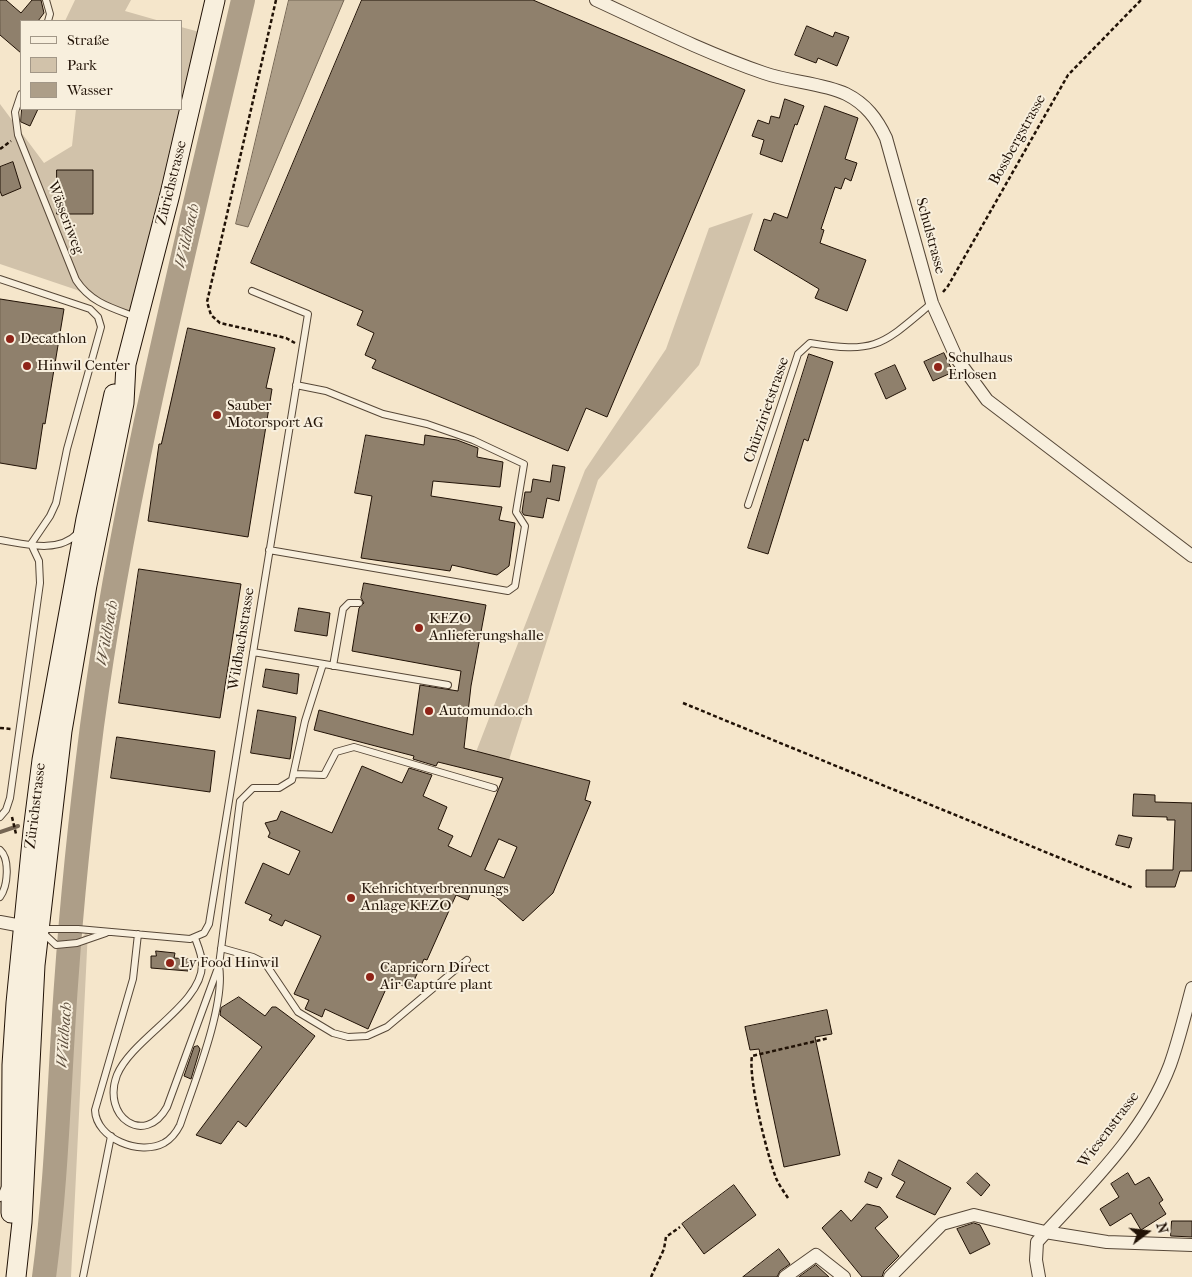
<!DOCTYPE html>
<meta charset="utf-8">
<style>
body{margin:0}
#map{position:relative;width:1192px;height:1277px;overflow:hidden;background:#f5e6cb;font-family:"IM FELL French Canon",serif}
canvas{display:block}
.legend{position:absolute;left:20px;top:20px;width:162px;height:90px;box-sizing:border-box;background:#f8efdd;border:1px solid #a29787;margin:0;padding:6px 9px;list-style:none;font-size:15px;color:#211206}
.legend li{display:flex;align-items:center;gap:10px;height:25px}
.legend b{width:25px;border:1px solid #a29787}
.north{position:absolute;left:1122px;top:1207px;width:50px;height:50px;-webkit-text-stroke:4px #f8efdd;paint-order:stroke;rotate:75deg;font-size:14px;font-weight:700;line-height:20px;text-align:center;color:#211206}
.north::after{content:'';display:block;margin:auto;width:18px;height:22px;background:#211206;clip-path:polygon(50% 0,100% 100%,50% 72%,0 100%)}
</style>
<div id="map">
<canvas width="1192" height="1277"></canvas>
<ul class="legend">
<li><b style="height:6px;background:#f8efdd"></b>Straße</li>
<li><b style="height:14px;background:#d1c2aa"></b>Park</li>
<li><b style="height:14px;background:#ad9e88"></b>Wasser</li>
</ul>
<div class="north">N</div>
</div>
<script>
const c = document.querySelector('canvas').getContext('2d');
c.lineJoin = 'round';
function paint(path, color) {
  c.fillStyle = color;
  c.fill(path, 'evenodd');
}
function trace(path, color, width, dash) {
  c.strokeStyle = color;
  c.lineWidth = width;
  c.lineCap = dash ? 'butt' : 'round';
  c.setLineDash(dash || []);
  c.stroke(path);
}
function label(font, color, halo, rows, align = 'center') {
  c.font = font + ' "IM FELL French Canon",serif';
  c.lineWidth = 4;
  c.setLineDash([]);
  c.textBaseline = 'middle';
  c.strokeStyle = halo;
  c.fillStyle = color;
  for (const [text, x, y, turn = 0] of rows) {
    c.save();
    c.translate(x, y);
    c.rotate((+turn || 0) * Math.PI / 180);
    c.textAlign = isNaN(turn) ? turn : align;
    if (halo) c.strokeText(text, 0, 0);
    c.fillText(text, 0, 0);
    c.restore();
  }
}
const green = new Path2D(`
 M75,0h56l-6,11 35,10h-95z
 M181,27l26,7 -70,284 -31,-11 -29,-17 -77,-26v-160l44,59 28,-17 4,-37h105z
 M753,213l-54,152 -101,115 -89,280 -33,-8 109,-282 81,-121 43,-121z
 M88,930l-17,347h-35l21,-306z`);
const water = new Path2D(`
 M289,0h55l-96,227 -12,-3z`);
const stream = new Path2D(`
 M0,832l18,-6`);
const river = new Path2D(`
 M44,1277c13,-97 15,-195 22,-292 6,-86 15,-173 26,-259 33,-245 95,-485 151,-726`);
const building = new Path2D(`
 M0,0h6l15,13 11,-13h9l3,13 -6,8h-17v32l-21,-18z
 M362,0h171l212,90 -138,327 -21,-9 -18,43 -196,-83 4,-8 -11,-5 9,-22 -17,-8 6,-14 -112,-48z
 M807,26l26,11 2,-5 14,5 -12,29 -19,-8 -2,5 -21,-8z
 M785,99l19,7 -7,19 -2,-1 -13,38 -22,-8 4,-14 -12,-4 6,-16 11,4 2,-8 8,2z
 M825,106l33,12 -13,41 12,4 -6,18 -6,-3 -4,11 -6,-2 -14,42 3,1 -4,13 46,17 -19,51 -32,-13 4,-9 -65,-39 10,-31 7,2 3,-8 13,5z
 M22,109h16l-8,17 -9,-4z
 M13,162l8,26 -19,8 -2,-5v-24z
 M57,170h36v44h-36z
 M0,299l64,10 -19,115 -2,-1 -7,46 -36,-6z
 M188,328l87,20 -9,40 6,1 -24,148 -100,-16 11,-77h2z
 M944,353l9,19 -20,9 -9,-19z
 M809,354l24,8 -25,79 -4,-2 -36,115 -20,-6z
 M895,365l11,24 -20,10 -11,-25z
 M366,435l58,10 1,-10 32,5 21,8 -1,9 26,5 -3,25 -67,-6 -2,15 71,11 -3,13 16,3 -6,43 -12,9 -45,-10 -2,6 -89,-13 11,-62 -17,-3z
 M553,465l12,2 -6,34 -12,-3 -4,20 -19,-3 -2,-3 3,-20h6l2,-13 17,3z
 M139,569l102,15 -21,134 -101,-15z
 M364,583l122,22 -15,81 -7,62 126,33 -5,19 6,2 -38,91 -30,28 -27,-24 -23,-10 -5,13 -12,-5 -29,65 -3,-1 -14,30 -20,-9 -22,49 -43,-20 -3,8 -17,-8 4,-9 -15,-6 27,-58 -36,-16 -3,6 -13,-6 3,-5 -27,-12 18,-40 26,12 11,-24 -32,-14 2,-4 -5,-10 12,-3 4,-9 51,22 30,-67 40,17 7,-15 23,7 -9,21 24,11 -9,22 15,7 -5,10 23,11 32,-79 -65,-16 -2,4 -23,-7 1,-3 -100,-26 5,-20 94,25 7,-50 38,6 3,-20 -109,-20 7,-43 5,-5 -3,-5zM499,839l18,8 -13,31 -19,-8z
 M299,608l31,5 -3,23 -32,-5z
 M266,669l33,5 -2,20 -34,-7z
 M258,710l38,7 -6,42 -39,-6z
 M117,737l98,14 -5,41 -99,-14z
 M1134,794l21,1v7l37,1v68h-12l-5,16h-29v-17h27l2,-50h-8v-3l-34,-1z
 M1119,835l13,3 -3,10 -13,-3z
 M156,951l19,2 -1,5 15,1 -1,12 -37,-3v-12h5z
 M239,997l26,19 7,-9h4l39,29 -69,91 -8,-6 -17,23 -25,-9 66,-88 -42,-32 1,-7z
 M827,1010l5,24 -17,3 25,118 -56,12 -25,-118 -9,1 -5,-23z
 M198,1046l2,3 -9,30 -7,-3 10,-29z
 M899,1160l52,28 -16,27 -39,-18 9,-15 -13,-7z
 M869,1172l13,6 -5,10 -12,-6z
 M977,1173l13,12 -9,11 -14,-13z
 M1128,1173l7,12 14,-8 14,23 -4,3 7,11 -25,16 -10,-17 -21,13 -10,-17 19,-12 -8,-13z
 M734,1185l22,30 -52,39 -22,-30z
 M867,1204l13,3 8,10 -13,11 24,28 -15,15 -2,6h-20l-40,-49 19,-18 10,11z
 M1172,1221h20v16l-21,-1z
 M974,1223l6,2 10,19 -20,10 -13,-25z
 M779,1249l11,15 -10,7 -3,6h-34z
 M816,1265l13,12h-30z`);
const path = new Path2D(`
 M276,0l-69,302 4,13 9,8 66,15 9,5
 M0,149l11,-8
 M943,292l5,-6 120,-211 73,-75
 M683,703l450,185
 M0,728l11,1
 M12,817l4,17
 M788,1198c-4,-6 -9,-13 -12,-20 -9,-24 -28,-99 -24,-122l77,-18
 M651,1277l13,-28 2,-12 14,-10`);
const service = new Path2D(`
 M46,0l4,14 -2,7
 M21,94l-6,18 3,23 58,145c15,23 36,28 60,37
 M0,279l90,30 8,8 3,10 -34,122 -11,54 -6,13 -19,28
 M748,505l50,-151 12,-11c67,11 72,2 122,-40
 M0,540c25,4 58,14 78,-7
 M269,550l239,41 7,-5 10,-60 -9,-14 8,-48 -51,-24 -46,-16 -44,-10 -57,-23 -30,-6
 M253,652l195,33
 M333,666l10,-57 6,-6h10
 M295,774l29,1 12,-23 18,-5 140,41
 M0,817l6,-7 4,-12 30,-215 -1,-22 -8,-17
 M0,850c10,9 8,36 0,47
 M42,929h36l112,10 14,-6 5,-9 99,-610 -56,-23
 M43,933l13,12 21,-2 29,-10
 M138,934l-5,45 -38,131c1,29 45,46 69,33 7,-4 12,-10 16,-18 13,-39 46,-120 39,-159
 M195,938c3,8 7,17 7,26 1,40 -70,74 -85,111 -16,42 28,72 50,32l52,-142 21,-164 13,-13h26l13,-8 13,-59 18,-57
 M221,948l32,9 12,6 33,49 35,21 15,4 19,-1 20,-9 80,-67
 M0,1198l5,-11
 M83,1277l28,-141`);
const minor = new Path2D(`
 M596,0c56,26 110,53 168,73 25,9 59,10 82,21 20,10 31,25 40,44l46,165 25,56 30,41 205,156
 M0,922l22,4
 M785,1277l31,-22 28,22
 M890,1277l52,-53 32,-9 71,17 62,10 85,3
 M1039,1277l-3,-17 1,-18c48,-53 107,-108 133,-177 9,-25 15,-51 22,-77`);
const secondary = new Path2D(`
 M11,1213l1,-148 4,-62 17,-172 9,-71 44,-241 28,-125
 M16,1277l6,-55 13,-257 27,-234 25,-146 37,-182 2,-39 44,-170 45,-194`);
const markers = [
 [10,339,5,"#8f2418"],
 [27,366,5,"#8f2418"],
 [938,367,5,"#8f2418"],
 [217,415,5,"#8f2418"],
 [419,628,5,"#8f2418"],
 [429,711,5,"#8f2418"],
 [351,898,5,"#8f2418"],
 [170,963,5,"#8f2418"],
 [370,977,5,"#8f2418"]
];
const streetNames = [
 ["Bossbergstrasse",1018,140,-61],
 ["Zürichstrasse",172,183,-76],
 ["Wässeriweg",65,218,69],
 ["Schulstrasse",930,236,75],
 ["Chürzirietstrasse",767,410,-71],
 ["Wildbachstrasse",242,639,-81],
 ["Zürichstrasse",36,806,-83],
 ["Wiesenstrasse",1109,1130,-53]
];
const poiNames = [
 ["Decathlon",20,339],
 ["Schulhaus",948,358],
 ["Erlosen",948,375],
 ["Hinwil Center",37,366],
 ["Sauber",227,406],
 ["Motorsport AG",227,423],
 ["KEZO",429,619],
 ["Anlieferungshalle",429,636],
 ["Automundo.ch",439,711],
 ["Kehrichtverbrennungs",361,889],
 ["Anlage KEZO",361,906],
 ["Ly Food Hinwil",180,963],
 ["Capricorn Direct",380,968],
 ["Air Capture plant",380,985]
];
const waterNames = [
 ["Wildbach",188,236,-77],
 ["Wildbach",108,633,-80],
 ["Wildbach",65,1035,-86]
];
paint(green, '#d1c2aa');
paint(water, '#ad9e88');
trace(water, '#756654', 1);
trace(stream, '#756654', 4);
trace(river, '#ad9e88', 24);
paint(building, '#8f806c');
trace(building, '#211206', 1);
trace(service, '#564737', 8);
trace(minor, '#564737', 14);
trace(secondary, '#211206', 21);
trace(path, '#211206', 2.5, [4, 2.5]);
trace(service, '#f8efdd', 6);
trace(minor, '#f8efdd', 12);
trace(secondary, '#f8efdd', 19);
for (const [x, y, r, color] of markers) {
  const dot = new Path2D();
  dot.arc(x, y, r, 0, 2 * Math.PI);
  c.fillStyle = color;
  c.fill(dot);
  trace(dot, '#f8efdd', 2);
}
label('15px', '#211206', '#f8efdd', streetNames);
label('15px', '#211206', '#f8efdd', poiNames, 'left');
label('italic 16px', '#605140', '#f8efdd', waterNames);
</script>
